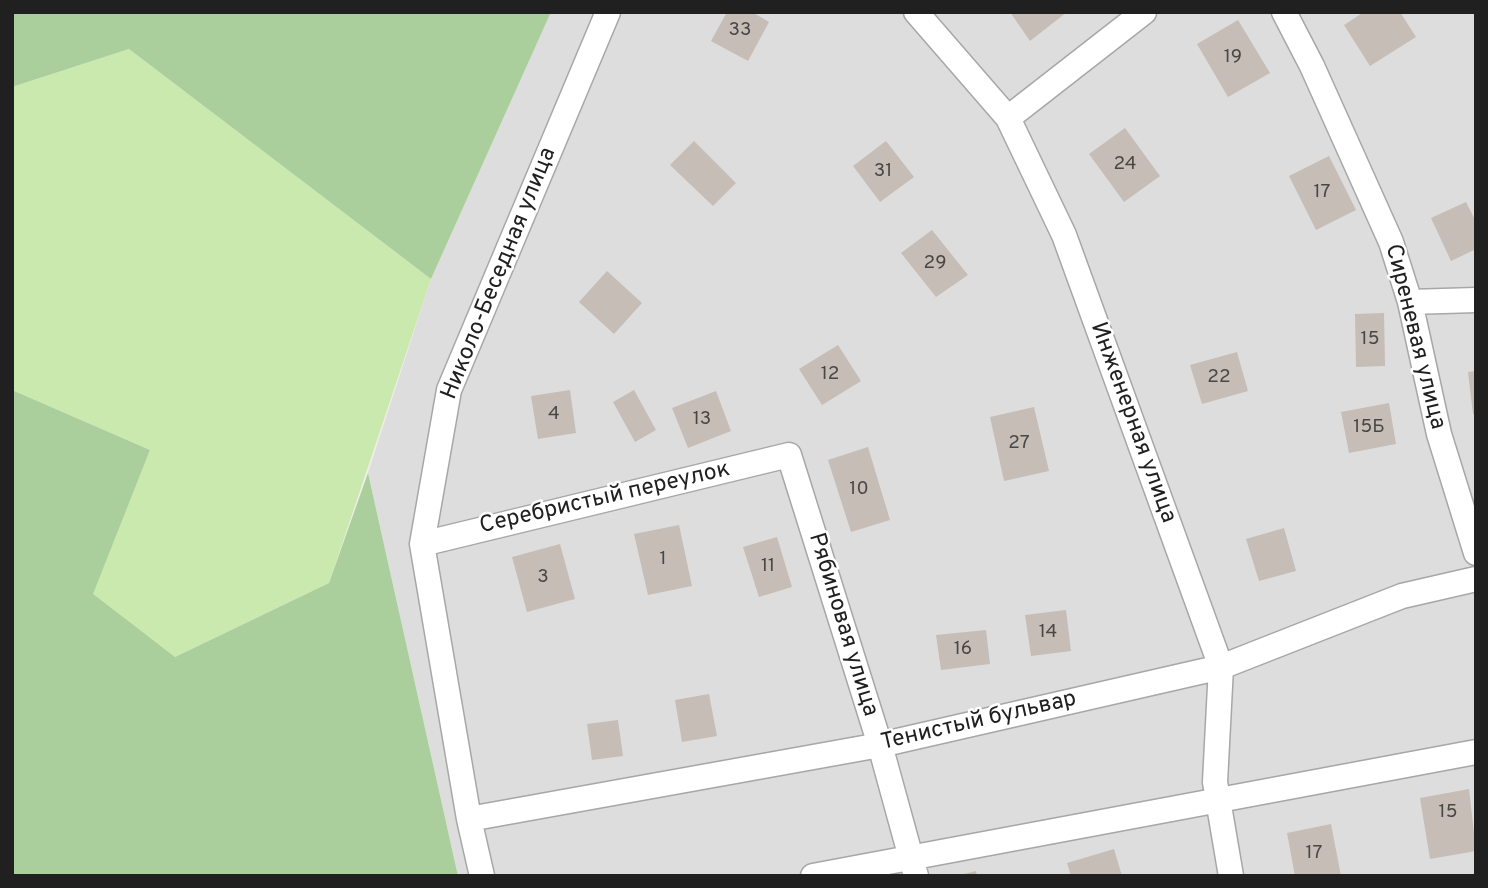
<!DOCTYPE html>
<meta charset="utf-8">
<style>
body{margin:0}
#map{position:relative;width:1488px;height:888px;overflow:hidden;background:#f0ede7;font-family:Overpass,sans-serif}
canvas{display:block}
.frame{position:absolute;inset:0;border:14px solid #202020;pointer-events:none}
</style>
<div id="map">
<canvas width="1488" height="888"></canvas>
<div class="frame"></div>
</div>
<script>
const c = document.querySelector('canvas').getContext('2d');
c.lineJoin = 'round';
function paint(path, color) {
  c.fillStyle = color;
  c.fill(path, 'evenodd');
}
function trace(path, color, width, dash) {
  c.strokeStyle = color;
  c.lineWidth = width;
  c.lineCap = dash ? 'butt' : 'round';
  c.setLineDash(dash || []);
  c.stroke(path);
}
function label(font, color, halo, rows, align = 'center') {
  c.font = font + ' Overpass,sans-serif';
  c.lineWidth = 5;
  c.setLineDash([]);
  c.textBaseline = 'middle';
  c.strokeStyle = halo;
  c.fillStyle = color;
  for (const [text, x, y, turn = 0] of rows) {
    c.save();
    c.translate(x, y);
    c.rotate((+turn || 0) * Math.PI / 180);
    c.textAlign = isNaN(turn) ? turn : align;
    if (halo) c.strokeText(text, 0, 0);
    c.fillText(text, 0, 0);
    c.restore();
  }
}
const residential = new Path2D(`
 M551,12h925v864h-1018l-90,-403 63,-194z`);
const grass = new Path2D(`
 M129,49l302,230 -102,304 -154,74 -83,-62 58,-145 -138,-60v-303z`);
const forest = new Path2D(`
 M12,12h539l-120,267 -302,-230 -117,38z
 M12,390l138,60 -57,144 82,63 154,-74 39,-110 90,403h-446z`);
const building = new Path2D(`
 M727,12h25l17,10 -21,39 -37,-20z
 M1010,12h57l-37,29z
 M1364,12h36l16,25 -46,29 -26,-41z
 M1238,20l32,53 -42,24 -31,-53z
 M1125,128l35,48 -36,26 -35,-48z
 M694,141l42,42 -23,23 -43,-41z
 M886,141l28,36 -34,25 -27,-36z
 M1329,156l27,54 -40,20 -27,-54z
 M1466,202l10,20v27l-25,12 -20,-43z
 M932,230l36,45 -32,22 -35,-44z
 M607,271l35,32 -28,31 -35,-32z
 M1384,313l1,53 -29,1 -1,-53z
 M838,345l23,36 -39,24 -23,-36z
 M1237,352l11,39 -46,13 -12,-39z
 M1476,371v42l-3,1 -5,-42z
 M570,390l6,43 -38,6 -7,-43z
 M634,390l22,40 -21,12 -22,-40z
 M716,391l15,40 -43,17 -16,-40z
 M1389,403l7,41 -47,9 -8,-41z
 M1034,407l15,64 -45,10 -14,-64z
 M868,447l22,73 -39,12 -23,-72z
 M679,525l13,61 -44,9 -14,-61z
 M1284,528l12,43 -37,10 -13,-42z
 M777,537l15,50 -33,10 -16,-50z
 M560,544l15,55 -48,13 -15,-55z
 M1066,610l5,41 -40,5 -6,-41z
 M986,630l4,34 -49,6 -5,-35z
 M709,694l8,42 -35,6 -7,-42z
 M618,720l5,36 -31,4 -5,-36z
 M1469,789l7,62 -46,8 -10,-61z
 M1331,824l10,52h-46l-8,-43z
 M1114,849l8,27h-51l-4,-13z
 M976,871l1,5h-17v-1z`);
const minor = new Path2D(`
 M916,12l92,106 56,117 157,432 -6,115 16,94
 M1284,12l28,54 79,176 19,60 29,132 37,119
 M1008,118l136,-106
 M1410,302l66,-2
 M422,544l367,-89 91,290 36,131
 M469,819l411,-74 341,-78 181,-71 74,-17
 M482,876l-13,-57 -47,-275 27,-154 159,-378
 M813,876l663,-124`);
const numberNames = [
 ["33",740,31],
 ["19",1233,58],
 ["24",1125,165],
 ["31",883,172],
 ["17",1322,193],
 ["29",935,264],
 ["15",1370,340],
 ["12",830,375],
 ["22",1219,378],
 ["4",554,415],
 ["13",702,420],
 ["15Б",1369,428],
 ["27",1019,444],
 ["10",859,490],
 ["1",663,560],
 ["11",768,567],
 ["3",543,578],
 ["14",1048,633],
 ["16",963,650],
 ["15",1448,813],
 ["17",1314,854]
];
const streetNames = [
 ["Николо-Беседная улица",500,274,-68],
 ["Сиреневая улица",1414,337,76],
 ["Инженерная улица",1132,423,70],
 ["Серебристый переулок",605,499,-13],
 ["Рябиновая улица",842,625,73],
 ["Тенистый бульвар",979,722,-13]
];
paint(residential, '#dedddd');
paint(grass, '#cae9ae');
paint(forest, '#aacf9c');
paint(building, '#c5bdb6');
trace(minor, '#a7a7a7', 27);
trace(minor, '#fff', 24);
label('19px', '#494746', null, numberNames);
label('23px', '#202020', '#fff', streetNames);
</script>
